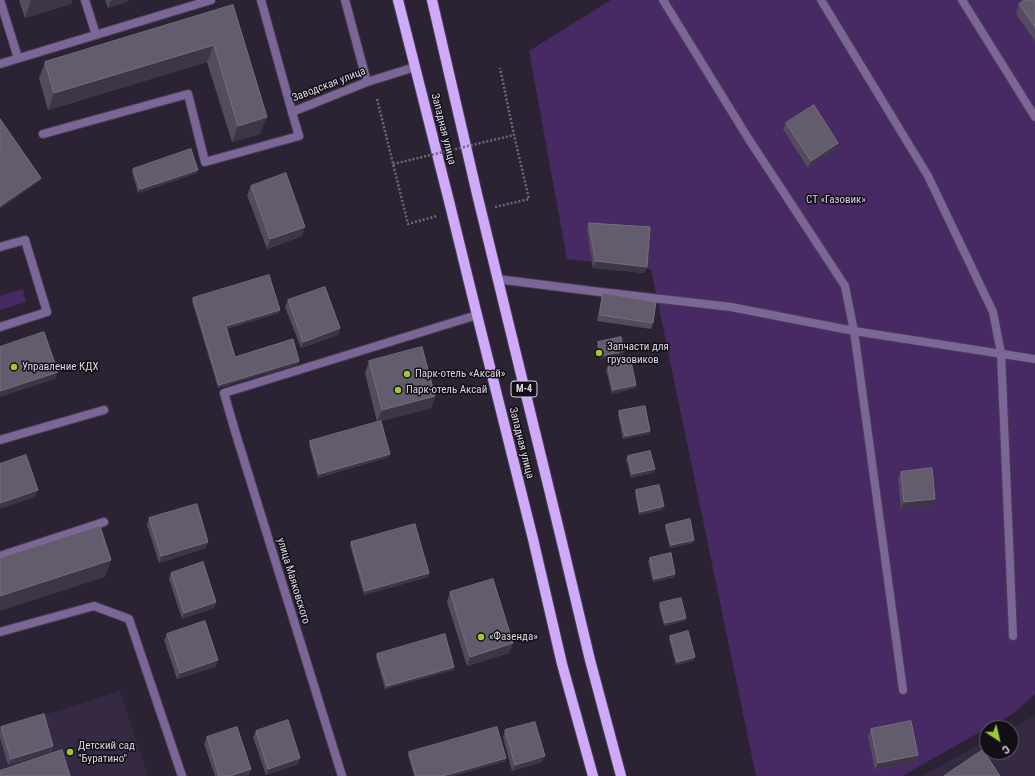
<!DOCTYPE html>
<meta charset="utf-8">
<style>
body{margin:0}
#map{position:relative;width:1035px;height:776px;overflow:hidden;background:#2b2334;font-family:"Roboto Condensed",sans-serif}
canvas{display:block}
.north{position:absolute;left:979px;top:720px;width:40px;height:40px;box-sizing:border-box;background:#120e16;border:1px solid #635f68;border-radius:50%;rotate:145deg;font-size:11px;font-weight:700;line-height:16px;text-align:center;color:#dcd8e3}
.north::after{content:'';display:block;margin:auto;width:14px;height:18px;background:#9eca2f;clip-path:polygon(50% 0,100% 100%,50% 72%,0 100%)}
</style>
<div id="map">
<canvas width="1035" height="776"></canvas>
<div class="north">С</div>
</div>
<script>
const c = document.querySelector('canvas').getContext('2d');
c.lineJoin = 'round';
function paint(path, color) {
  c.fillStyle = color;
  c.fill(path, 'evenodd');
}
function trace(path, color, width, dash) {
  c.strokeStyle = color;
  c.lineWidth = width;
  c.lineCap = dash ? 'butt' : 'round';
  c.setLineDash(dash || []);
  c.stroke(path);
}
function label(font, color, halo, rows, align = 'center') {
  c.font = font + ' "Roboto Condensed",sans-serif';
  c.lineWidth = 3;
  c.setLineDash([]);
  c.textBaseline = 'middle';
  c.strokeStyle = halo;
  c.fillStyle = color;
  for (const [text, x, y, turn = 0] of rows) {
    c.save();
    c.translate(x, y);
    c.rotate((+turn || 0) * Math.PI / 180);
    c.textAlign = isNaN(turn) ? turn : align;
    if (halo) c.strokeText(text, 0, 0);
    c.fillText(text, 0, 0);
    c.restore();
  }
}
const built = new Path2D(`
 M120,691l28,85h-148v-47z
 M1035,716v60h-114l66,-35v11h24v-23z`);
const green = new Path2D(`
 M611,0h424v694l-21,19 -112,63h-146l-105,-507 -84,-10 -38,-208z
 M23,289l3,13 -26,8v-14z`);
const path = new Path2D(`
 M377,99l31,125 29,-8
 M495,207l34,-8 -15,-64 -14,-67`);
const lane = new Path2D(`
 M0,0l18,58
 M663,0l85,138 97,148 9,45 49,359
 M821,0l107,176 65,136 8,41 12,283
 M962,0l73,117
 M43,134l145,-40 17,68 94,-26 -7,-24
 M497,279l95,12 139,16 123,24 181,28
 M0,327l47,-15 -22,-72
 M0,440l104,-30
 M0,556l104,-34`);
const street = new Path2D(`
 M85,0l11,35
 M261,0l31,112 75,-30 48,-15
 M345,0l22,82
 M0,64l211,-64
 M0,247l25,-7
 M0,632l94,-26 35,13 53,157
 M342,776l-107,-345 -11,-38 253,-78`);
const primary = new Path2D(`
 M398,0l52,205 27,110 56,224 29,125 31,112
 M432,0l45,194 82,336 31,130 31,116`);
const pathBridge = new Path2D(`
 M393,164l121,-29`);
const wall = new Path2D(`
 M19,0h53l-1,4 -46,14z
 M105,0h24v1l-21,7z
 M1035,0v41l-19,-27 3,-10z
 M233,5l27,129 -28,8 -25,-80 -159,48 -9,-32 6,-16z
 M786,123l52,20 -2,6 -28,19 -25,-39z
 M133,169l64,4 -59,20 -6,-21z
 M251,186l51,50 -35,13 -20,-54z
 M589,223l56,50 -52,-5 -6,-39z
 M603,293l50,30 -2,6 -54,-8 4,-21z
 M193,298l86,15 -53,16 9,28 64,4 -1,3 -80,24 -26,-87z
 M288,300l52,28 -2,7 -37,13 -16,-41z
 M598,342l25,12 -23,5 -3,-13z
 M369,361l66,35 -4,12 -54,14 -12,-49z
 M608,367l28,18 -1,3 -23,6 -6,-24z
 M619,411l30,23 -26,5 -5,-24z
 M310,441l80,13 -1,3 -71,21 -9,-33z
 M628,456l27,13 -2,4 -22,5 -5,-19z
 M901,472l31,33 -31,4 -3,-31z
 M636,490l28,16 -2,4 -23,5 -4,-22z
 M149,518l57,30 -47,15 -12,-38z
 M666,525l27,18 -23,5 -5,-20z
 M351,542l78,31 -1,4 -64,18 -14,-50z
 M650,558l24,19 -21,5 -5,-21z
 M171,573l45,29 -2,6 -32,11 -13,-40z
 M450,592l59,61 -42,13 -20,-64z
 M660,603l26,15 -1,3 -21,5 -5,-19z
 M167,634l51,26 -3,7 -38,12 -13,-39z
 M670,636l24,24 -18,5 -7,-26z
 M377,654l77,13 -1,3 -68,19 -9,-32z
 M1,727l52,19 -2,6 -43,13 -8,-28v-7z
 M871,729l47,26 -3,7 -40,8 -7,-34z
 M505,730l37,32 -30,9 -9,-34z
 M256,731l42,33 -32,11 -13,-38z
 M207,737l44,32 -2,6 -2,1h-32l-11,-32z
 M409,752l97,6 -1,3 -52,15h-39l-6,-21z`);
const shadedWall = new Path2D(`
 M31,0h41l-1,4 -46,14z
 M114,0h15v1l-21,7 2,-7z
 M214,45l-7,17 -159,48 6,-17z
 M267,117l-7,17 -28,8 6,-16z
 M838,143l-2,6 -28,19 3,-7z
 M198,170l-1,3 -59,20 2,-4z
 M41,178l-1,3 -40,28v-3z
 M305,227l-3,9 -35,13 3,-10z
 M596,261l51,6 -2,6 -52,-5z
 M280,310l-1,3 -55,16 2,-3z
 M340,328l-2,7 -37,13 2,-6z
 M624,351l-1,3 -23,5 1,-3z
 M299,361l-1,3 -80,24 1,-3z
 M58,372l-3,7 -55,18v-6z
 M636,385l-1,3 -23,6 1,-4z
 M435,396l-4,12 -54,14 5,-12z
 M650,431l-1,3 -26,5 2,-3z
 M390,454l-1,3 -71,21 1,-4z
 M655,469l-2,4 -22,5 1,-4z
 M38,490l-3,7 -35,12v-6z
 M935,499l-3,6 -31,4 3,-7z
 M664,506l-2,4 -23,5 1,-3z
 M694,540l-1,3 -23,5 1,-3z
 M208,542l-2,6 -47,15 2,-7z
 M111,560l-6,17 -105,34v-15z
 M429,573l-1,4 -64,18 1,-4z
 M675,574l-1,3 -21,5 1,-3z
 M216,602l-2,6 -32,11 2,-6z
 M686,618l-1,3 -21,5 1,-3z
 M513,643l-4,10 -42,13 3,-9z
 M695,657l-1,3 -18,5 1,-3z
 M218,660l-3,7 -38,12 3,-6z
 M454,667l-1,3 -68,19 2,-3z
 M53,746l-2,6 -43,13 3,-6z
 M918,755l-3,7 -40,8 3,-7z
 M545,756l-3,6 -30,9 3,-6z
 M300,758l-2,6 -32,11 2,-6z
 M506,758l-1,3 -52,15h-10z
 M251,769l-2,6 -2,1h-17z`);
const building = new Path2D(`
 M1025,0h10v27l-16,-23z
 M233,5l34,112 -29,9 -24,-81 -160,48 -9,-31z
 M814,105l24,38 -27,18 -25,-38z
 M0,119l41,59 -41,28z
 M191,149l7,21 -58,19 -7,-20z
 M286,173l19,54 -35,12 -19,-53z
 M589,223l61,4 -3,40 -51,-6z
 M269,275l11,35 -54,16 9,31 58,-18 6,22 -80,24 -26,-87z
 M325,287l15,41 -37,14 -15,-42z
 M603,293l53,9 -3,21 -53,-8z
 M44,332l14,40 -58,19v-44z
 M621,337l3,14 -23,5 -3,-14z
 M422,347l13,49 -53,14 -13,-49z
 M631,361l5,24 -23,5 -5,-23z
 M645,406l5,25 -25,5 -6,-25z
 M381,421l9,33 -71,20 -9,-33z
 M650,451l5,18 -23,5 -4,-18z
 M26,455l12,35 -38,13v-39z
 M932,468l3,31 -31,3 -3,-30z
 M659,485l5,21 -24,6 -4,-22z
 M197,504l11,38 -47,14 -12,-38z
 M690,519l4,21 -23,5 -5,-20z
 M415,524l14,49 -64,18 -14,-49z
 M100,526l11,34 -111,36v-38z
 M671,553l4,21 -21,5 -4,-21z
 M203,562l13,40 -32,11 -13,-40z
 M493,579l20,64 -43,14 -20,-65z
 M681,598l5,20 -21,5 -5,-20z
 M205,621l13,39 -38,13 -13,-39z
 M688,631l7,26 -18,5 -7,-26z
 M445,634l9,33 -67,19 -10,-32z
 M44,714l9,32 -42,13 -10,-32z
 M288,720l12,38 -32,11 -12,-38z
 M911,721l7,34 -40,8 -7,-34z
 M535,722l10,34 -30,9 -10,-35z
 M237,727l14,42 -21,7h-11l-12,-39z
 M497,727l9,31 -63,18h-27l-7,-24z
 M62,750l8,26h-70v-5z
 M983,750l17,26h-56z`);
const markers = [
 [599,353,4,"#9eca2f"],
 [14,367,4,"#9eca2f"],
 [407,374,4,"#9eca2f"],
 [398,390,4,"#9eca2f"],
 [481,637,4,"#9eca2f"],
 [70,752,4,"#9eca2f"]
];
const shields = [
 [524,389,26]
];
const shieldNames = [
 ["М-4",524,389]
];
const streetNames = [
 ["Заводская улица",329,85,-21],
 ["Западная улица",443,129,76],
 ["Западная улица",521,443,76],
 ["улица Маяковского",293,581,73]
];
const parkNames = [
 ["СТ «Газовик»",836,200]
];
const poiNames = [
 ["Запчасти для",607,347],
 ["грузовиков",607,360],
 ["Управление КДХ",22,367],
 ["Парк-отель «Аксай»",415,374],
 ["Парк-отель Аксай",406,390],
 ["«Фазенда»",489,637],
 ["Детский сад",78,746],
 ["\"Буратино\"",78,759]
];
paint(built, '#352a41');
paint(green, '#472a64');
trace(lane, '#474050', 10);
trace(street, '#474050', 10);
trace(primary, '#474050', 12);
trace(path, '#6f6877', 2.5, [2, 2]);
trace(lane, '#7c6697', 8);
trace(street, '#7c6697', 8);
trace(primary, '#cfaafa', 10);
trace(pathBridge, '#6f6877', 2.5, [2, 2]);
paint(wall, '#544c5e');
paint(shadedWall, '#3e3647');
paint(building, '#635c6c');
trace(building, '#766f7f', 1);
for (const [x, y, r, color] of markers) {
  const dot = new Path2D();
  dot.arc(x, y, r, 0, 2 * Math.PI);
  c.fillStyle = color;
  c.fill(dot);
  trace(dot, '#120e16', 1.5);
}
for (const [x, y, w] of shields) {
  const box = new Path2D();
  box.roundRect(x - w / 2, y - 8, w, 16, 3);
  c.fillStyle = '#120e16';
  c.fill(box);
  trace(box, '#dcd8e3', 1);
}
label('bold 10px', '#dcd8e3', null, shieldNames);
label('11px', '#dcd8e3', '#120e16', streetNames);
label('11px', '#ddccf4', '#120e16', parkNames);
label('11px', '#dcd8e3', '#120e16', poiNames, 'left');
</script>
